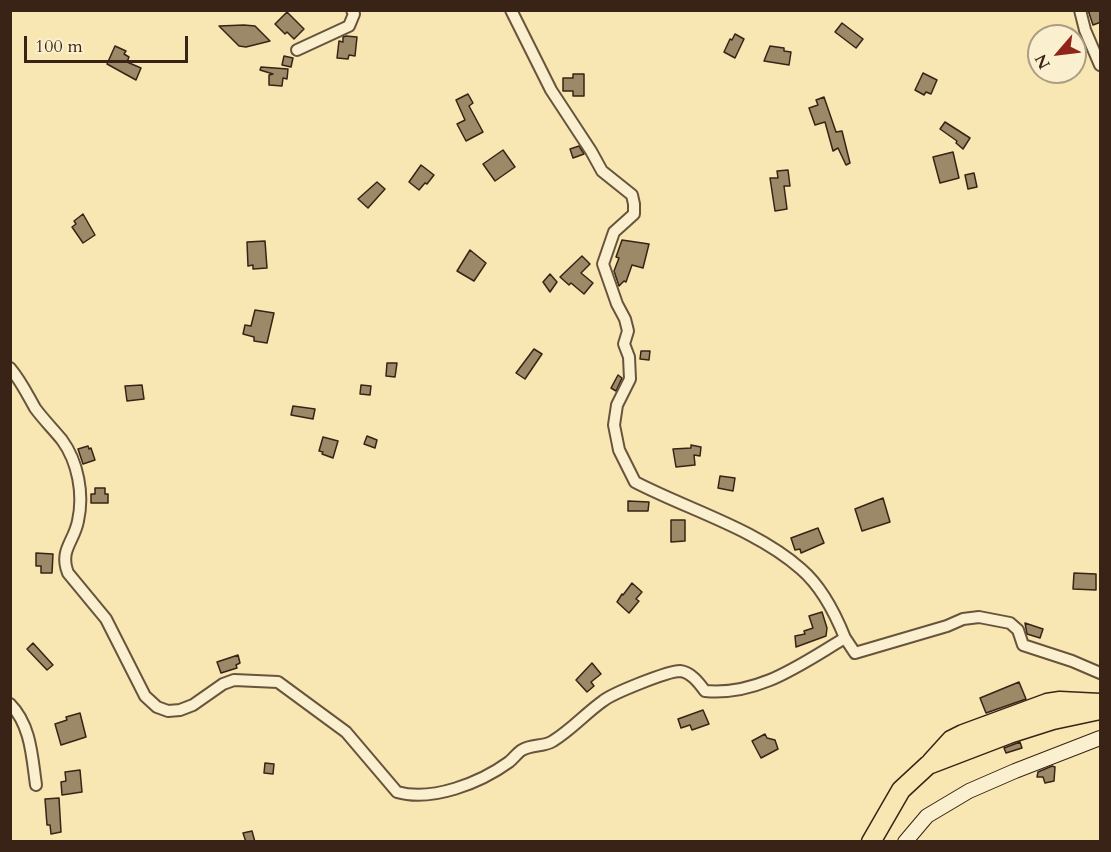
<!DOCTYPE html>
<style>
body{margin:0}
#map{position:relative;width:1111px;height:852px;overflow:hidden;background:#f8e7b3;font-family:Cardo,serif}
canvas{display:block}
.frame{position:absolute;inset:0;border:12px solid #382316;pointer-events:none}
.north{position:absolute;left:1027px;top:24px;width:60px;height:60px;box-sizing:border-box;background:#faefce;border:2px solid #ac9d84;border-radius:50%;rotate:242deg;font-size:16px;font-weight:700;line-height:24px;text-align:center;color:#382316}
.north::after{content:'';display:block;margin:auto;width:21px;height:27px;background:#8f2418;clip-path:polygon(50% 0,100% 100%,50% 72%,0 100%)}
.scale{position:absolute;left:24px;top:36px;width:164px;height:27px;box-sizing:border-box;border:3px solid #382316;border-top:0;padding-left:8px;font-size:18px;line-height:21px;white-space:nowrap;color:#382316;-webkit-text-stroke:4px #faefce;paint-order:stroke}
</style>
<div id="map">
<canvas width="1111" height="852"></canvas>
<div class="frame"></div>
<div class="north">N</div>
<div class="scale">100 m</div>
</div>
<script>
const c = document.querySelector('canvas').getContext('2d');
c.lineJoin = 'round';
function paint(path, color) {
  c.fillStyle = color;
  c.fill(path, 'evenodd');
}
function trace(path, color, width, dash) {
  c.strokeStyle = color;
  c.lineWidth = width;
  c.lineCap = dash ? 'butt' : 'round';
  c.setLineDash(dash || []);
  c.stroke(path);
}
const building = new Path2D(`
 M1088,10h13v12l-8,3z
 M287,12l17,17 -10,10 -7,-7 -2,2 -10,-10z
 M842,23l21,16 -7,9 -21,-16z
 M244,25l11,1 15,15 -24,6 -7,-1 -20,-20z
 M735,34l9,5 -9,19 -11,-6 6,-13 2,1z
 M346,36l11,1 -2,19 -6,-1 -1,4 -11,-1 2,-17 4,1v-5z
 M115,46l11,5 -2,3 5,3 -2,5 14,6 -5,12 -29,-16z
 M770,46l14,2v3l7,1 -2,13 -25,-4z
 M284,56l9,2 -2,9 -9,-2z
 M261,67l27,2 -1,10 -4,-1 -1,8 -13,-1v-10l4,-1 -13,-4z
 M923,73l14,7 -6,14 -5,-2 -2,3 -9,-5z
 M573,74h11v22h-11v-5h-10v-13h10z
 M468,94l5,9 -4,3 14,26 -17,9 -9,-17 8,-4 -9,-20z
 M824,97l12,35 6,-1 8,32 -4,2 -8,-17 -5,3 -8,-29 -10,3 -6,-17 9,-3 -2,-5z
 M945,122l25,16 -7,11 -7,-6 1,-2 -17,-12z
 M579,146l5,8 -11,4 -3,-9z
 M503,150l12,17 -20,14 -12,-17z
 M953,152l6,26 -19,5 -7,-26z
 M421,165l13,10 -7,9 -2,-1 -6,7 -10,-8z
 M788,170l2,16h-6l3,23 -12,2 -5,-33h8l-1,-7z
 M974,173l3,14 -9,2 -3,-14z
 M377,182l8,7 -17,19 -10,-9z
 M83,214l12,21 -12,8 -11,-16 4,-3 -2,-3z
 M622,240l27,4 -6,24 -11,-3 -6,17 -2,-1 -5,5 -5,-15 5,-13 -3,-1z
 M265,241l2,27 -14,1v-4l-5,1 -1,-24z
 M470,250l16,13 -12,18 -17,-10z
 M582,256l8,8 -9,9 12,10 -9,11 -13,-11 -2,2 -9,-8z
 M550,274l7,8 -7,10 -7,-10z
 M255,310l19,3 -7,30 -13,-2v-4l-11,-3 2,-9 6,1z
 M534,349l8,5 -17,25 -9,-6z
 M641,351h9l-1,9 -9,-1z
 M387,363h10l-2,14 -9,-1z
 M618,375l4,3 -6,13 -5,-3z
 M142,385l2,14 -17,2 -2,-15z
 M361,385l10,1 -1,9 -10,-1z
 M293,406l22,3 -2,10 -22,-4z
 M367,436l10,4 -2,8 -11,-4z
 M323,437l15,4 -5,17 -11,-4 1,-2 -4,-1z
 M691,445l10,2 -1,9 -6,-1 1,10 -19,2 -3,-18 18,-1z
 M88,446l1,3 2,-1 4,12 -12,4 -5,-15z
 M720,476l15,2 -2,13 -15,-3z
 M95,488h10v6h3v9h-17v-9h4z
 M883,498l7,24 -28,9 -7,-22z
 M628,501l21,1 -1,9h-20z
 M671,520h14v21l-14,1z
 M818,528l6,15 -23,10 -1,-4 -5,1 -4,-12z
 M36,553l17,1 -1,19h-11v-7h-5z
 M1074,573l22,1v16l-23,-1z
 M632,583l10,9 -6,7 3,2 -10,12 -12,-11 5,-8 1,1z
 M822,612l5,16 -1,8 -30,11 -1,-11 10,-2 -1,-3 9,-3 -4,-12z
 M1025,623l18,6 -3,9 -13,-4z
 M33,643l20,22 -6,5 -20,-21z
 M238,655l2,8 -4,2 1,3 -16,5 -4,-11z
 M592,663l9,11 -10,8 3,4 -7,6 -11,-12z
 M1019,682l7,17 -40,14 -6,-15z
 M703,710l6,14 -17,6 -2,-5 -9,3 -3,-9z
 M80,713l6,24 -25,8 -6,-21 12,-4 -1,-3z
 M765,734l2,4 8,2 3,9 -17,9 -9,-17z
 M1020,742l2,6 -16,5 -2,-5z
 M265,763l9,1 -1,10 -9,-1z
 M1052,766l3,1 -1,14 -9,2 -2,-6h-6l1,-5z
 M80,770l2,22 -20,3 -1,-13 5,-1 -1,-9z
 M59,798l2,34 -10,2 -1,-9h-3l-2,-26z
 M252,831l3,11h-9l-3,-9z`);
const street = new Path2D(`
 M511,10l40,80 40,61 11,20 30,24 2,9v10l-20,18 -11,32 14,40 8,15 3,12 -4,13 5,13 1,22 -13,26 -3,20 5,25 16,32c54,28 121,47 166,87 21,18 34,44 44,69
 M1080,10l5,20 15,35
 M297,50l52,-24 5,-12 -2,-4
 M10,368c11,13 17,26 25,40 8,11 18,21 27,32 16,22 22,54 16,81 -4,21 -19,29 -10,52l38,46 39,77 12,11 11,4 12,-1 13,-5 30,-21 11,-4 44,2 68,50 51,60c35,10 83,-9 112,-30 5,-4 8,-9 13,-12 10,-6 22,-3 31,-9 18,-11 33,-28 50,-40 10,-8 65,-30 77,-30 11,1 19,12 25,20 54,5 96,-27 140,-53l10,15 92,-27 16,-7 16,-2 31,6 8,7 5,15 49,16 28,12
 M10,704c21,21 22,53 26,81`);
const secondary = new Path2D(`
 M905,842l22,-26 42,-25 46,-20 85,-33`);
const highway = new Path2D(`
 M931,762l20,-22 12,-6 84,-31 13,-2 40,2
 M871,842l30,-52 27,-25 81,-31 44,-14 47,-10`);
paint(building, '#9c8968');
trace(building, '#382316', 1.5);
trace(street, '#68543d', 14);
trace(secondary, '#382316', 16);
trace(highway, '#382316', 21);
trace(street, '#faefce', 10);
trace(secondary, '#faefce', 14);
trace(highway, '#f8e7b3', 18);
</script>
